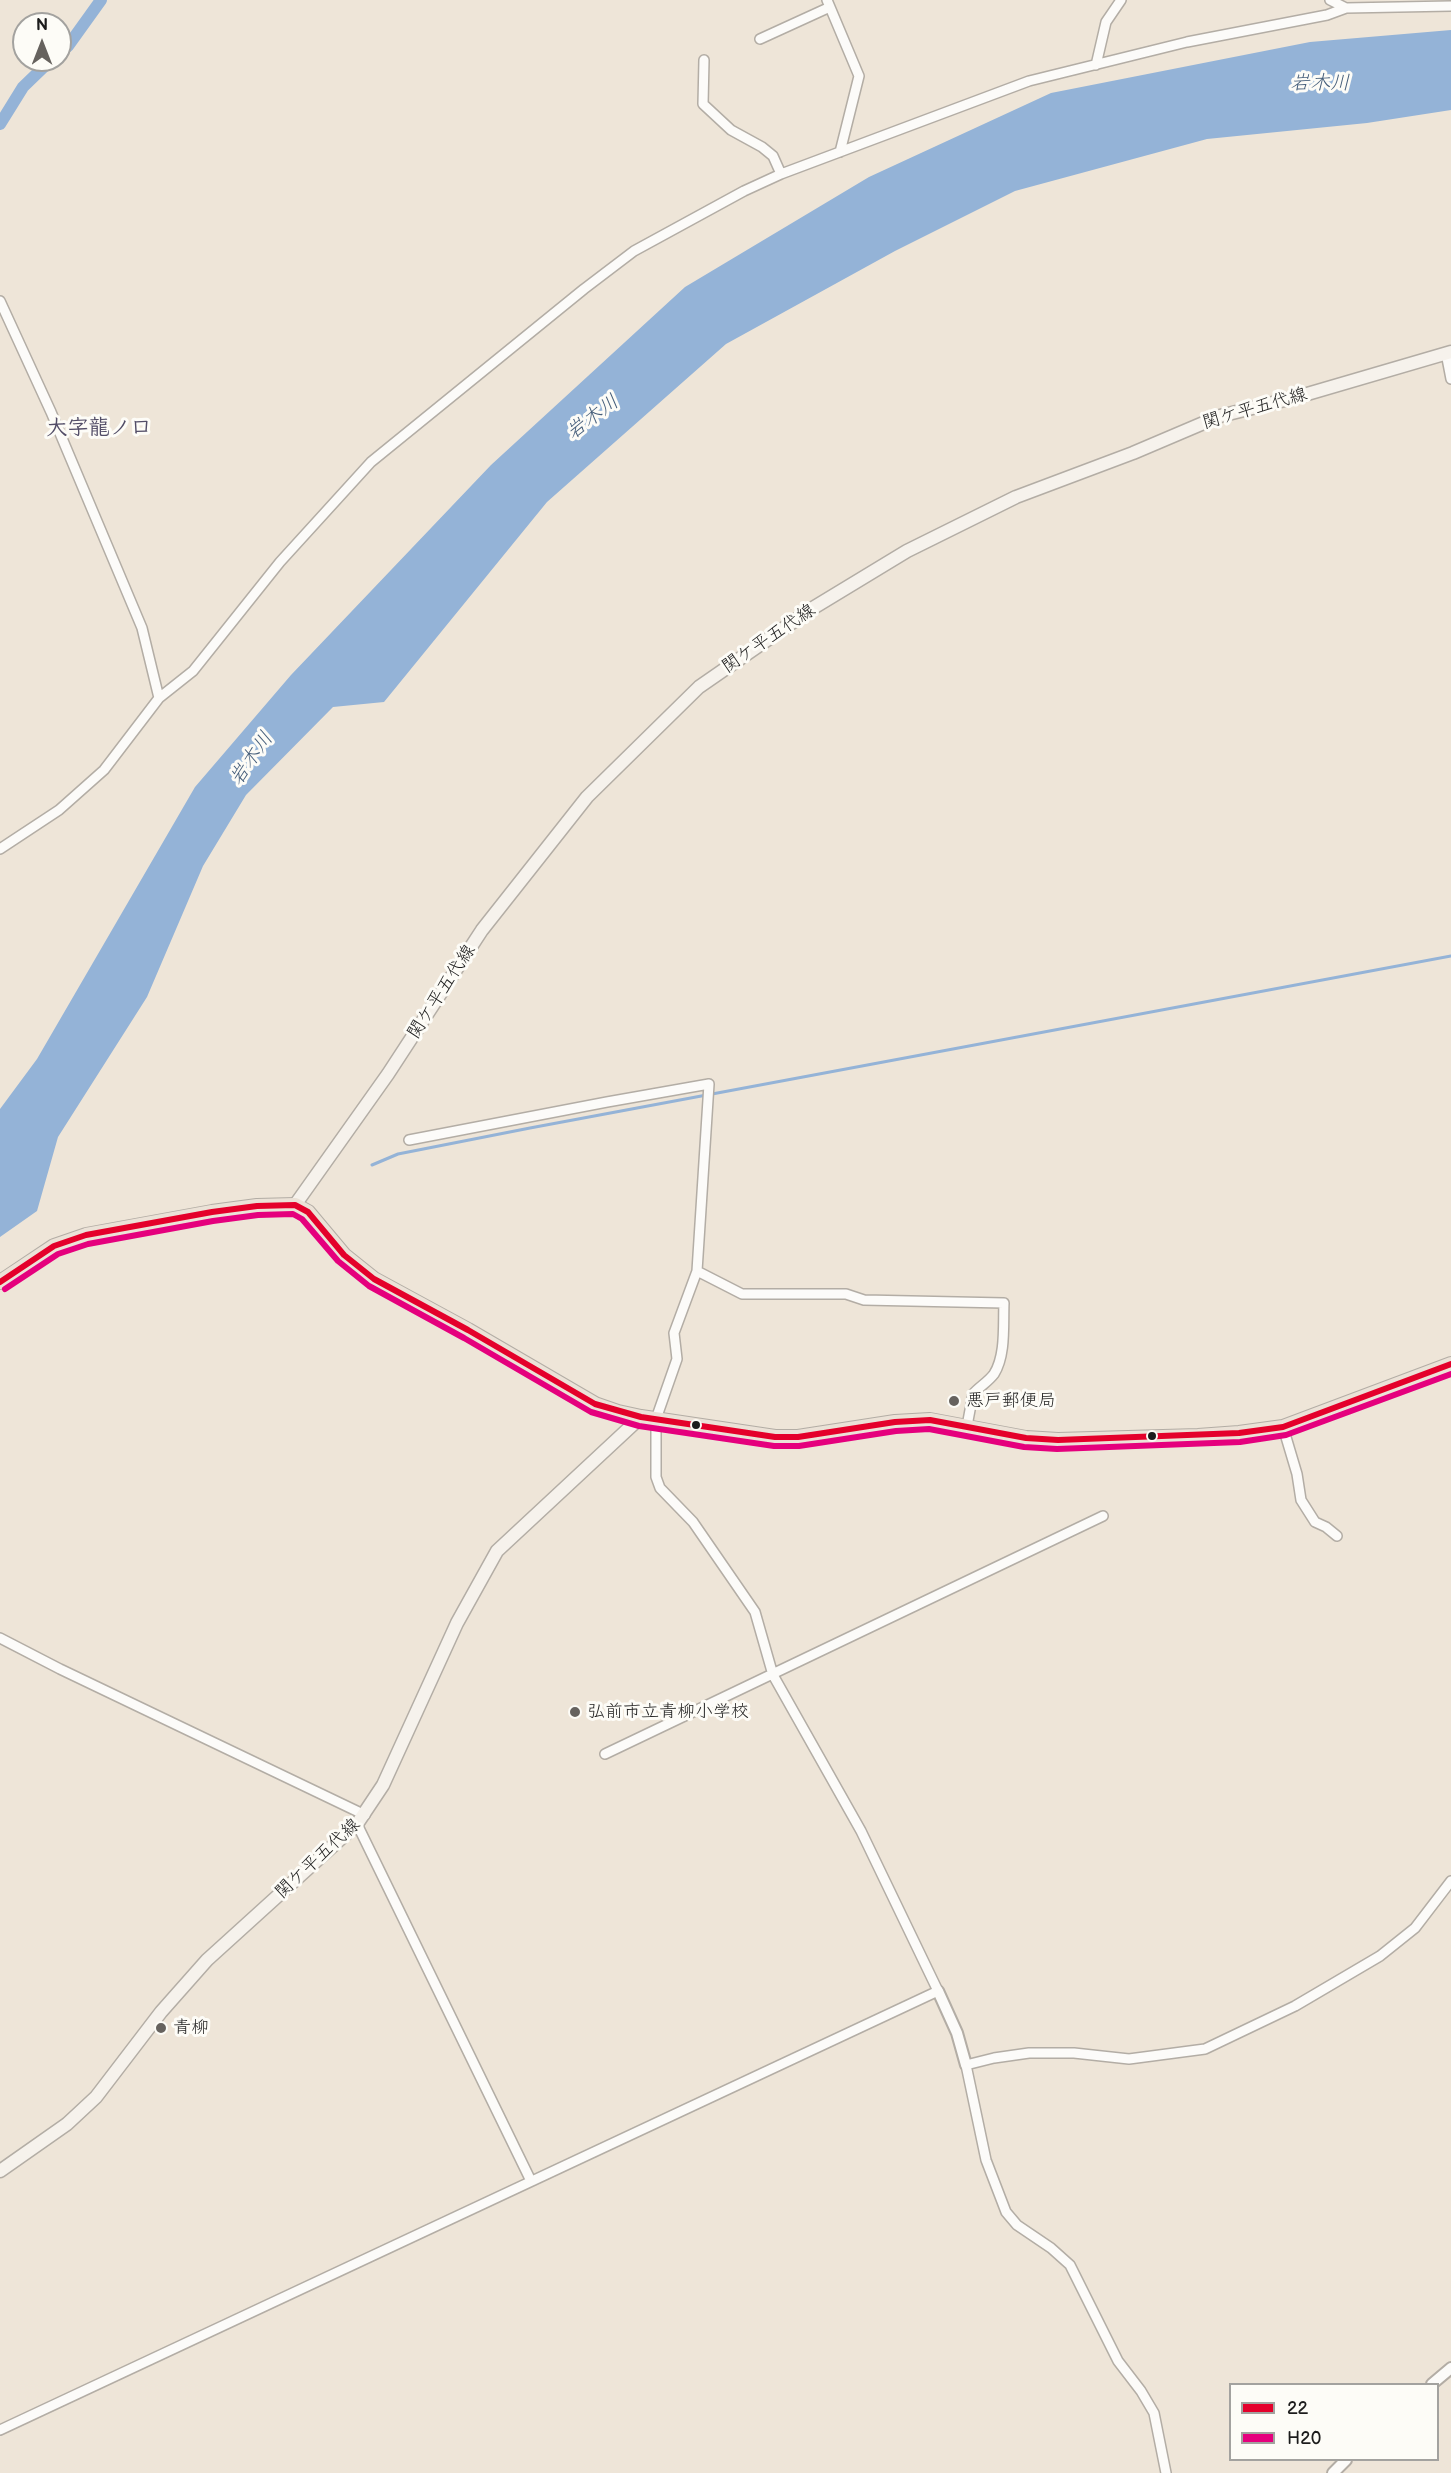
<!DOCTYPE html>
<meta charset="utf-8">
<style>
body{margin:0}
#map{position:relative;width:1451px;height:2473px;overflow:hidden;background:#eee5d8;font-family:"Balsamiq Sans",sans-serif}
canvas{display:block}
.legend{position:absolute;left:1229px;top:2383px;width:210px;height:78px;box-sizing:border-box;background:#fdfcf7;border:2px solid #a3a29f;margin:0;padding:8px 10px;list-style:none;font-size:18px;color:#1c1c1c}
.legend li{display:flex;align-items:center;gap:12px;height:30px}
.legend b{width:30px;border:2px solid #a3a29f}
.north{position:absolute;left:12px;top:12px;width:60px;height:60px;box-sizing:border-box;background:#fdfcf7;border:2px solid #a3a29f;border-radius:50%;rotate:0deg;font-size:16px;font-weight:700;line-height:24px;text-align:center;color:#1c1c1c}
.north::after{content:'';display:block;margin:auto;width:21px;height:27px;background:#66625e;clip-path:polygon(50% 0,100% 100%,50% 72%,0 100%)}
</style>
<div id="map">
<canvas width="1451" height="2473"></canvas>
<ul class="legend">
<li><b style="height:8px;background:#e4002b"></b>22</li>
<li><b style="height:8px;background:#e5007d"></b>H20</li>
</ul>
<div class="north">N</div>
</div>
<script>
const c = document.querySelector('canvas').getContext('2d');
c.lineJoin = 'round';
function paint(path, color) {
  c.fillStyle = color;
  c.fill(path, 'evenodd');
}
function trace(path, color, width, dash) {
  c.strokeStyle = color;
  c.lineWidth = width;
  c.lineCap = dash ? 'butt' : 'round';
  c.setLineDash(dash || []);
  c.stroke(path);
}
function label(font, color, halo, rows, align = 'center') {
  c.font = font + ' "Balsamiq Sans","Klee One",sans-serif';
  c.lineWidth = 6;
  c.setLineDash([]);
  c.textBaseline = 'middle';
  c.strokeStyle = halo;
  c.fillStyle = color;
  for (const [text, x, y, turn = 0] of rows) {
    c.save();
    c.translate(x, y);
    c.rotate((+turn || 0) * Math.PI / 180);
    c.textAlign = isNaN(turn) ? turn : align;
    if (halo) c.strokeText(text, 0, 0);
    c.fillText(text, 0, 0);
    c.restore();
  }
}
const water = new Path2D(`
 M1451,30v80l-84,13 -160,16 -192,52 -120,60 -169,93 -179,158 -163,200 -51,5 -87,88 -43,71 -56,131 -89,140 -21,74 -37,26v-128l37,-50 158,-272 96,-112 200,-210 194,-178 184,-110 182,-84 259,-51z`);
const stream = new Path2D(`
 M372,1165l26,-11 132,-26 921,-172`);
const canal = new Path2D(`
 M60,53l8,-7 33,-46
 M0,124l23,-37 28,-27`);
const minor = new Path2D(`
 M827,0l32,76 -19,76
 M1330,0l16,8
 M760,39l70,-32
 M704,60l-1,44 28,26 31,17 11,9 8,18
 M1096,65l10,-43 15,-22
 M0,301l51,111 91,216 17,70
 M1446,353l5,26
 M0,849l59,-39 45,-40 55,-72 34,-27 87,-109 91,-100 213,-173 50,-38 110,-60 37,-17 248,-93 158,-39 140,-27 19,-7 105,-2
 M697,1271l45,23h104l18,6 140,3c-1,22 2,52 -10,71 -6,8 -15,13 -21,20l-6,32
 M1283,1427l14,47 4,26 14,22 11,5 11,9
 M0,1638l60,31 305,146
 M605,1754l498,-238
 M357,1824l174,357
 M0,2430l938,-439 -77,-160 -88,-156 -18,-63 -62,-90 -33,-34 -4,-11v-58l21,-60 -3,-26 23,-62 12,-187 -102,18 -198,38
 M1166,2473l-12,-60 -13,-22 -23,-30 -48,-96 -19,-17 -34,-23 -11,-13 -20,-52 -20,-95 28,-7 35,-5h45l55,6 76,-10 90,-43 85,-50 35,-28 36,-47`);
const tertiary = new Path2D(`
 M938,1991l19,42 9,32
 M1432,2384l19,-16
 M1333,2473l13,-13`);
const secondary = new Path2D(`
 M295,1205l93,-131 94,-144 105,-133 112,-110 114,-79 94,-57 109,-54 117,-44 87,-37 77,-19 154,-45
 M0,2171l67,-47 29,-27 65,-85 46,-52 150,-136 26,-39 74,-162 40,-72 144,-134`);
const primary = new Path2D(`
 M0,1282l54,-36 32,-11 126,-23 45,-6 38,-1 13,7 36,43 30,24 94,51 127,74 23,8 23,5 134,20h23l97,-15 35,-2 96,18 32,2 140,-4 41,-3 44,-6 168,-63`);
const bus1 = new Path2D(`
 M0,1282l54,-36 32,-11 126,-23 45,-6 38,-1 13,7 36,43 30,24 94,51 127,74 46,13 134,20h23l97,-15 35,-2 96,18 32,2 181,-7 44,-6 168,-63`);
const bus2 = new Path2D(`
 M5,1289l53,-35 30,-10 125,-23 45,-6 35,-1 9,5 36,42 31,25 95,52 127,74 48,14 135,20h25l97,-15 33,-2 95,18 33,2 183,-7 46,-7 165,-61`);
const markers = [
 [954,1401,6,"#66625e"],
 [696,1425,5,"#1c1c1c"],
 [1152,1436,5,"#1c1c1c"],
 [575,1712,6,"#66625e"],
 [161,2028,6,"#66625e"]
];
const streetNames = [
 ["関ケ平五代線",1255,409,-16],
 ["関ケ平五代線",769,639,-34],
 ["関ケ平五代線",442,992,-57],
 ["関ケ平五代線",318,1859,-43]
];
const poiNames = [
 ["悪戸郵便局",966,1401],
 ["弘前市立青柳小学校",587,1712],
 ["青柳",173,2028]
];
const waterNames = [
 ["岩木川",1320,84],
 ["岩木川",593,418,-37],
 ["岩木川",252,759,-55]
];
const quarterNames = [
 ["大字龍ノ口",99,429]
];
paint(water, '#94b3d7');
trace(stream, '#94b3d7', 3);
trace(canal, '#94b3d7', 12);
trace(minor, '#b3ada5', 12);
trace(tertiary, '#b3ada5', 14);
trace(secondary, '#b3ada5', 15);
trace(primary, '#b3ada5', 16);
trace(minor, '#fcfbf9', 9);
trace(tertiary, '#fcfbf9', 10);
trace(secondary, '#f6f2ec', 12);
trace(primary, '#ebe2d7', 14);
trace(bus1, '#e4002b', 6);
trace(bus2, '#e5007d', 6);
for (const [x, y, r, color] of markers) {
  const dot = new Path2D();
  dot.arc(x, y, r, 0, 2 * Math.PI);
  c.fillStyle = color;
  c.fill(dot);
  trace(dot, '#fdfcf7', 2);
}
label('18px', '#1c1c1c', '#fdfcf7', streetNames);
label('18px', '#1c1c1c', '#fdfcf7', poiNames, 'left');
label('italic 20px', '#445d7a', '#fdfcf7', waterNames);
label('bold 21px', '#524d67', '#fdfcf7', quarterNames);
</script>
